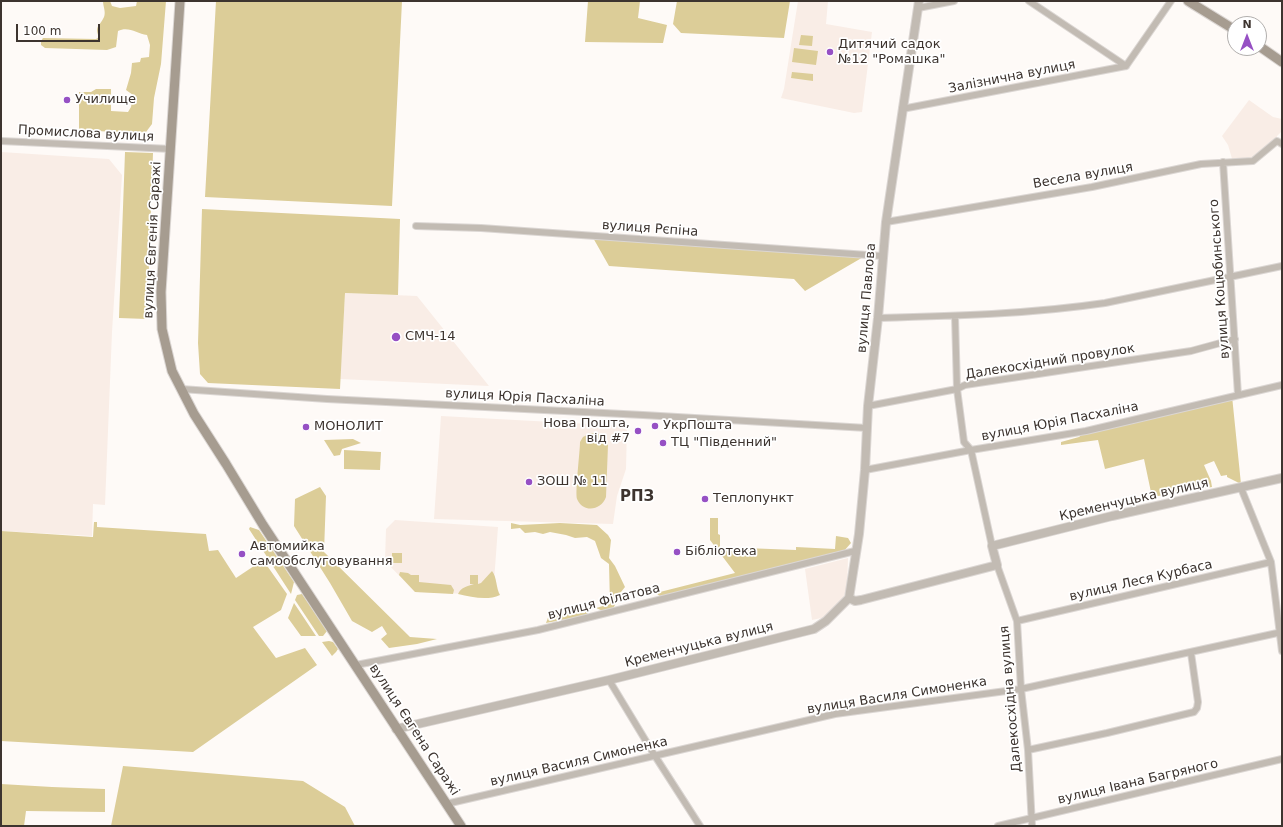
<!DOCTYPE html>
<meta charset="utf-8">
<style>
body{margin:0}
#map{position:relative;width:1283px;height:827px;overflow:hidden;background:#fefaf7;font-family:"DejaVu Sans",sans-serif}
canvas{display:block}
.frame{position:absolute;inset:0;border:2px solid #3d342f;pointer-events:none}
.north{position:absolute;left:1227px;top:16px;width:40px;height:40px;box-sizing:border-box;background:#fff;border:1px solid #b1aeac;border-radius:50%;rotate:0deg;font-size:11px;font-weight:700;line-height:16px;text-align:center;color:#3d342f}
.north::after{content:'';display:block;margin:auto;width:14px;height:18px;background:#9650c4;clip-path:polygon(50% 0,100% 100%,50% 72%,0 100%)}
.scale{position:absolute;left:16px;top:24px;width:84px;height:18px;box-sizing:border-box;border:2px solid #3d342f;border-top:0;padding-left:5px;font-size:12px;line-height:14px;white-space:nowrap;color:#3d342f;-webkit-text-stroke:3px #fff;paint-order:stroke}
</style>
<div id="map">
<canvas width="1283" height="827"></canvas>
<div class="frame"></div>
<div class="north">N</div>
<div class="scale">100 m</div>
</div>
<script>
const c = document.querySelector('canvas').getContext('2d');
c.lineJoin = 'round';
function paint(path, color) {
  c.fillStyle = color;
  c.fill(path, 'evenodd');
}
function trace(path, color, width, dash) {
  c.strokeStyle = color;
  c.lineWidth = width;
  c.lineCap = dash ? 'butt' : 'round';
  c.setLineDash(dash || []);
  c.stroke(path);
}
function label(font, color, halo, rows, align = 'center') {
  c.font = font + ' "DejaVu Sans",sans-serif';
  c.lineWidth = 3.5;
  c.setLineDash([]);
  c.textBaseline = 'middle';
  c.strokeStyle = halo;
  c.fillStyle = color;
  for (const [text, x, y, turn = 0] of rows) {
    c.save();
    c.translate(x, y);
    c.rotate((+turn || 0) * Math.PI / 180);
    c.textAlign = isNaN(turn) ? turn : align;
    if (halo) c.strokeText(text, 0, 0);
    c.fillText(text, 0, 0);
    c.restore();
  }
}
const built = new Path2D(`
 M798,1h30l-2,23 46,8 -10,80 -8,1 -73,-15 3,-9z
 M1249,100l24,17 9,2v12l-5,5v5l-24,20 -20,1 -5,-17 -6,-9z
 M1,152l108,7 13,16 -10,157 -7,173 -12,-1 -1,32 -91,-5z
 M345,293l72,3 72,90 -149,-7z
 M441,416l186,10 -1,43 -9,27 -4,28 -179,-5z
 M395,520l103,7 -5,68 -78,-3 -30,-31 1,-32z
 M848,558l-1,30 -3,8 -8,13 -10,8 -14,3 -7,-51z`);
const green = new Path2D(`
 M103,1h7l2,5 8,2 16,-2 1,-5h29l-5,63 -7,34 -2,26 -6,8 -13,1 -54,-3v-38h12l5,-3h15v22l17,1 3,-5 2,-12 -7,-5 5,-17 1,-10 8,-1 1,-4 8,-1 1,-12 -3,-10c-10,-1 -18,-9 -29,-4l-2,16 -9,3 -62,-2 -4,-3v-4l2,-3 53,1 3,-2c-5,-11 1,-11 5,-20 2,-5 -1,-11 -1,-16z
 M216,1h186l-10,205 -187,-9z
 M588,1h52l-2,17 29,7 -4,18 -78,-1z
 M677,1h113l-6,37 -103,-5 -8,-9z
 M801,35l12,1 -1,10 -13,-1z
 M794,48l24,3 -2,14 -24,-3z
 M792,72l21,2v7l-22,-3z
 M125,152l28,1 -6,166 -28,-1z
 M202,209l198,10 -2,76 -53,-2 -5,96 -132,-6 -8,-9 -2,-31z
 M592,236l273,20 -60,35 -11,-12 -185,-13z
 M1232,396l9,88 -14,-7v-2l-6,1 -7,-15 -10,4 7,16 1,6 -60,10 -8,-38 -39,10 -7,-29 -37,5v-3l18,-5 7,-6z
 M591,433h5l9,4 3,8 -2,52c-5,14 -23,16 -29,2 -2,-8 3,-47 3,-57l3,-5z
 M353,439l8,4 -19,6 -2,6 -6,1 -10,-16z
 M344,450l37,2 -1,18 -36,-1z
 M320,487l6,9 -2,56 86,85 27,2 -20,5 -28,4 -8,-9 6,-5 -5,-8 -10,6 -20,-11 -22,-38 -36,-57 1,-27z
 M710,518h8v16l2,1v12l76,3v-3l39,2 1,-13 12,2 3,5 -7,8 -183,46 -5,-4 79,-20 -25,-33z
 M94,522h3v5l109,7 3,17 9,-1 18,28 27,-18 24,34 -6,16 -28,17 23,31 29,-10 12,17 -124,87 -192,-11v-210l92,6z
 M511,523l9,2 40,-2 37,2 11,10 3,5 -2,18 6,8 10,21 -4,5 -8,17 -10,2 -7,-3 14,-4 -1,-40 -8,-6 -6,-17 -8,-4 -12,1 -9,-3 -16,-3 -7,2 -8,-2 -10,1 -5,-5 -9,1z
 M250,527l9,3 35,52 -3,12 -42,-65z
 M392,553h10v10h-10z
 M492,571c5,6 4,17 8,24 -13,6 -28,2 -42,-1 3,-7 10,-8 16,-10h-4v-9h8v9l3,-1z
 M400,572l8,1 3,2h8v7l32,3 3,5 -1,4 -38,-2 -16,-17z
 M302,594l25,37 -4,5h-4l-24,-36 2,-5z
 M294,603l22,33h-15l-13,-18z
 M587,605l1,10 -42,8 3,-8 36,-2z
 M329,641l4,1 5,7 -2,3 -4,4 -10,-14z
 M123,766l180,15 42,26 10,19h-244z
 M1,784l51,3 53,2v23l-79,-1 -2,15h-23z`);
const minor = new Path2D(`
 M1029,1l97,65
 M918,8l36,-7
 M1126,66l45,-65
 M902,109l224,-43
 M1,141l170,8
 M1223,162l15,233
 M886,222l206,-35 109,-23 52,-3 24,-20 5,3
 M416,226l65,2 401,28
 M955,316l2,73 7,53 7,8 21,96
 M878,318c76,-2 152,-4 227,-15l177,-37
 M181,389l146,10 316,16 224,13
 M868,406l89,-17 8,-4 226,-34 44,-12
 M865,470l106,-20 115,-19 196,-46
 M1241,488l30,74 11,89
 M997,565l20,56 4,68 7,61 4,76
 M1017,621l254,-59
 M356,665l182,-35 317,-79
 M609,680l46,76 45,70
 M1028,750l79,-17 87,-21 3,-4 1,-6 -7,-49
 M446,804l389,-90 186,-25 261,-57
 M998,826l284,-67`);
const tertiary = new Path2D(`
 M849,598l10,-64 6,-64 3,-64 10,-88 8,-96 33,-221
 M396,729l213,-49 205,-51 12,-8 23,-23 6,3 6,-1 136,-35 -5,-19 120,-30 170,-38`);
const secondary = new Path2D(`
 M180,1l-19,291 1,37 10,42 22,43 32,50 37,61 198,301
 M1188,1l47,29
 M1259,46l23,16`);
const markers = [
 [830,52,4,"#9650c4"],
 [67,100,4,"#9650c4"],
 [396,337,5,"#9650c4"],
 [655,426,4,"#9650c4"],
 [306,427,4,"#9650c4"],
 [638,431,4,"#9650c4"],
 [663,443,4,"#9650c4"],
 [529,482,4,"#9650c4"],
 [705,499,4,"#9650c4"],
 [677,552,4,"#9650c4"],
 [242,554,4,"#9650c4"]
];
const poiNames = [
 ["Дитячий садок",838,45],
 ["№12 \"Ромашка\"",838,60],
 ["Училище",75,100],
 ["СМЧ-14",405,337],
 ["Нова Пошта,",630,424,"right"],
 ["від #7",630,439,"right"],
 ["УкрПошта",663,426],
 ["МОНОЛИТ",314,427],
 ["ТЦ \"Південний\"",671,443],
 ["ЗОШ № 11",537,482],
 ["Теплопункт",713,499],
 ["Автомийка",250,547],
 ["самообслуговування",250,562],
 ["Бібліотека",685,552]
];
const streetNames = [
 ["Залізнична вулиця",1012,77,-11],
 ["Промислова вулиця",86,134,3],
 ["Весела вулиця",1083,176,-10],
 ["вулиця Рєпіна",650,229,4],
 ["вулиця Євгенія Саражі",153,240,-87],
 ["вулиця Коцюбинського",1220,279,-94],
 ["вулиця Павлова",867,298,-85],
 ["Далекосхідний провулок",1050,362,-9],
 ["вулиця Юрія Пасхаліна",525,398,3],
 ["вулиця Юрія Пасхаліна",1060,422,-11],
 ["Кременчуцька вулиця",1134,500,-13],
 ["вулиця Леся Курбаса",1141,581,-13],
 ["вулиця Філатова",604,602,-14],
 ["Кременчуцька вулиця",699,645,-14],
 ["вулиця Василя Симоненка",897,696,-9],
 ["Далекосхідна вулиця",1011,699,-95],
 ["вулиця Євгена Саражі",414,730,57],
 ["вулиця Василя Симоненка",579,762,-13],
 ["вулиця Івана Багряного",1138,782,-13]
];
const quarterNames = [
 ["РПЗ",637,497]
];
paint(built, '#f9ede6');
paint(green, '#dccd98');
trace(minor, '#dbd6d3', 8);
trace(tertiary, '#dbd6d3', 10);
trace(secondary, '#dbd6d3', 11);
trace(minor, '#c2bbb3', 6);
trace(tertiary, '#c2bbb3', 8);
trace(secondary, '#a69c90', 9);
for (const [x, y, r, color] of markers) {
  const dot = new Path2D();
  dot.arc(x, y, r, 0, 2 * Math.PI);
  c.fillStyle = color;
  c.fill(dot);
  trace(dot, '#fff', 1.5);
}
label('13px', '#3d342f', '#fff', poiNames, 'left');
label('13px', '#3d342f', '#fff', streetNames);
label('bold 15px', '#3d342f', '#fff', quarterNames);
</script>
